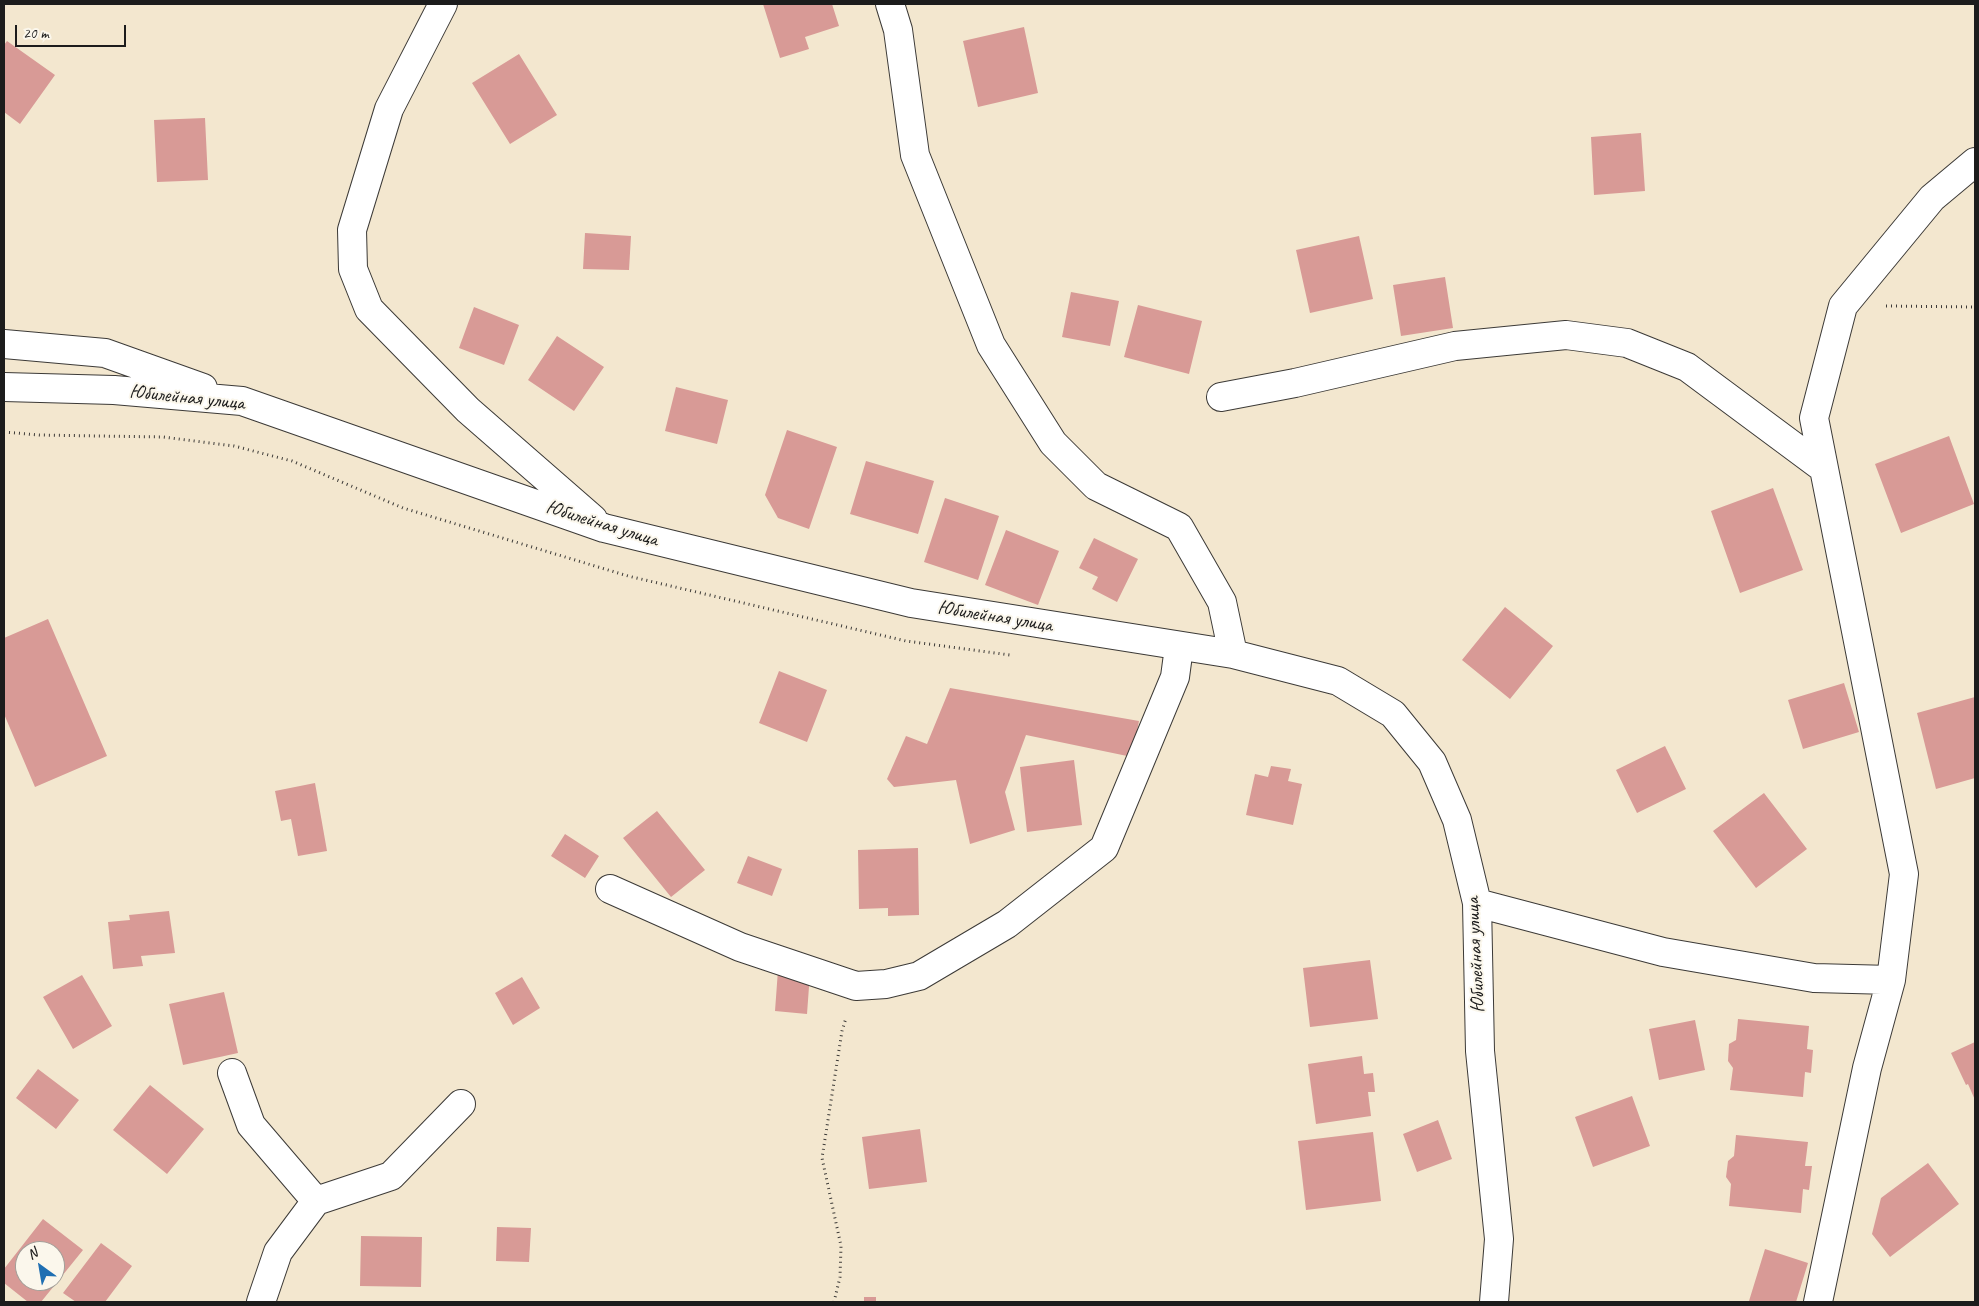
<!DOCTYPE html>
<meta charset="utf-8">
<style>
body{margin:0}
#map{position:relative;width:1979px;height:1306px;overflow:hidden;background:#f3e7cf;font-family:Caveat,sans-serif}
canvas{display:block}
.frame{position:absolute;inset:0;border:5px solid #1c1c1c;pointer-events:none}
.north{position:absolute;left:15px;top:1241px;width:50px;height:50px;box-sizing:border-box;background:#fbf7ec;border:1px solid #a29f99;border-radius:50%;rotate:328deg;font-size:14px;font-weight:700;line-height:20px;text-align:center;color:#1c1c1c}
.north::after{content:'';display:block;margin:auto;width:18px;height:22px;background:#1f6fb2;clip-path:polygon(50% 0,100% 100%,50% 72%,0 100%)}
.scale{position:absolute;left:15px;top:25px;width:111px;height:22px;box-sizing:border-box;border:2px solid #1c1c1c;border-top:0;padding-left:6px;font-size:15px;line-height:18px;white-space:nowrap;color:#1c1c1c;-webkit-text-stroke:4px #fbf7ec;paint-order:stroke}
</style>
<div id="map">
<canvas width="1979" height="1306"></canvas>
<div class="frame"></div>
<div class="north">N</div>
<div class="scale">20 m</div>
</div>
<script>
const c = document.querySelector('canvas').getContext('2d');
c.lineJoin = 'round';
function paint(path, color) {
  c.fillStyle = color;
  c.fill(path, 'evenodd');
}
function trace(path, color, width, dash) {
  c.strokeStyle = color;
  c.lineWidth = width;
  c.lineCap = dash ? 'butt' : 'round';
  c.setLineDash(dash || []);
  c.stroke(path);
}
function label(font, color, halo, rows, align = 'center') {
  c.font = font + ' Caveat,sans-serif';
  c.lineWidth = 4;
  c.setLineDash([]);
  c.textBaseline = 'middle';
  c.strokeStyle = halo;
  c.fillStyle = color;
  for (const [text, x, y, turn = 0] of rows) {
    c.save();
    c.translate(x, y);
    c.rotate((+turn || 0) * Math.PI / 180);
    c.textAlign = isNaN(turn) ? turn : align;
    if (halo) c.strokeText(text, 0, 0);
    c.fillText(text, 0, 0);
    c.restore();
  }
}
const building = new Path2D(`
 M763,4h69l7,22 -34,11 4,12 -29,9z
 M1024,27l14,66 -60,14 -15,-66z
 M7,41l48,34 -35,49 -16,-12v-67z
 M519,54l38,61 -47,29 -38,-61z
 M205,118l3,62 -51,2 -3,-62z
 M1641,133l4,58 -51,4 -3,-58z
 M585,233l46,3 -2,34 -46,-1z
 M1359,236l14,63 -63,14 -14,-63z
 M1445,277l8,51 -52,8 -8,-51z
 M1071,292l48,9 -9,45 -48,-9z
 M1138,305l64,16 -13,53 -65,-17z
 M474,307l45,18 -15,40 -45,-17z
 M557,336l47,31 -30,44 -46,-31z
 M676,387l52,13 -11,44 -52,-13z
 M787,430l50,17 -28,82 -31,-11 -13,-23z
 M1949,436l25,68 -73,29 -26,-69z
 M866,461l68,20 -16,53 -68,-20z
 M1773,488l30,82 -63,23 -29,-82z
 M945,498l54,18 -21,64 -54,-18z
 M1006,530l53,21 -21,54 -53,-20z
 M1094,538l44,21 -21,43 -25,-13 6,-12 -19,-9z
 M1505,607l48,39 -43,53 -48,-39z
 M48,619l59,137 -72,31 -31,-73v-76z
 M779,671l48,19 -20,52 -48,-19z
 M1844,683l15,49 -56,17 -15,-49z
 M950,688l189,33 -7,36 -106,-22 -21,57 10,38 -45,14 -14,-64 -62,7 -7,-8 19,-43 21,8z
 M1975,697v81l-39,11 -19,-76z
 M1665,746l21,43 -49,24 -21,-43z
 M1074,760l8,65 -55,7 -7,-65z
 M1271,766l20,3 -3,12 14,3 -9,41 -47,-10 9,-41 13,3z
 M315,783l12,68 -29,5 -7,-37 -10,2 -6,-30z
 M1764,793l43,56 -51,39 -43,-57z
 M657,811l48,59 -34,27 -48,-59z
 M565,834l34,22 -14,22 -34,-22z
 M918,848l1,67 -31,1v-8l-29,1 -1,-59z
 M748,856l34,13 -10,27 -35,-13z
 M169,911l6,42 -34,3 2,10 -30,3 -5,-47 22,-2 -1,-5z
 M1370,960l8,59 -68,8 -7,-59z
 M778,970l32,3 -3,41 -32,-3z
 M82,975l30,51 -39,23 -30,-52z
 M522,977l18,31 -27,17 -18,-32z
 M224,992l14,61 -55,12 -14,-61z
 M1738,1019l71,7 -2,23 6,1 -2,23 -6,-1 -2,25 -73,-7 3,-22 -5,-7 1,-17 7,-4z
 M1695,1020l10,50 -46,10 -10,-51z
 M1975,1042v58l-7,-16 -2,1 -15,-32z
 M1362,1056l2,18 9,-1 2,19h-7l3,24 -55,8 -8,-60z
 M38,1069l41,31 -23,29 -40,-31z
 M150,1085l54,44 -37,45 -54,-44z
 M1632,1096l18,50 -57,21 -18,-50z
 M1438,1120l14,39 -35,13 -14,-38z
 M920,1129l7,53 -58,7 -7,-52z
 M1373,1132l8,69 -75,9 -8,-69z
 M1736,1135l72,7 -3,24h7l-3,24 -6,-1 -2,24 -72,-7 2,-22 -5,-7 2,-16 6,-5z
 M1928,1163l31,41 -69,53 -18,-23 9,-36z
 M43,1219l40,31 -42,52h-13l-24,-19v-14zM25,1251h30v30h-30z
 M497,1227l34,1 -2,34 -33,-1z
 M361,1236l61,1 -1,50 -61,-1z
 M101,1243l31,23 -27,36h-29l-13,-9z
 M1765,1249l43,14 -12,39h-42l-5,-1z
 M864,1297h12v5h-12z`);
const path = new Path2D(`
 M1886,306l89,1
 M4,432l35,3 124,2 71,9 58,15 111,47 225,68 278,65 104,14
 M834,1302l6,-25 1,-31 -19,-88 20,-127 4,-13`);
const minor = new Path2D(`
 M443,4l-54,105 -37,121 1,39 16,40 99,101 125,109
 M890,4l8,26 17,125 76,190 62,98 43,43 83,41 43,75 11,52
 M4,344l101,9 98,35
 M4,387l110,3 128,11 362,127 307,75 322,51 105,27 55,33 39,48 25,58 20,83 3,148 19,188 -5,63
 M1221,397l74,-14 160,-37 111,-11 61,8 60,24 136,101
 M610,889l130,58 116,39 30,-2 33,-8 88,-52 97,-76 71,-171 4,-30
 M1477,903l186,49 151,26 77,2 13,-106 -90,-456 29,-112 89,-108 43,-36
 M232,1073l19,52 65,76
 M261,1302l17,-50 38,-51 75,-25 70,-72
 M1818,1302l49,-234 24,-88`);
const streetNames = [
 ["Юбилейная улица",187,398,6],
 ["Юбилейная улица",602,524,17],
 ["Юбилейная улица",995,617,9],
 ["Юбилейная улица",1476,955,-93]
];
paint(building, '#d89a96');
trace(minor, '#3c3a37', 30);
trace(path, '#3c3a37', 3, [1, 4]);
trace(minor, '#fff', 28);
label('20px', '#1c1c1c', '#fbf7ec', streetNames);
</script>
